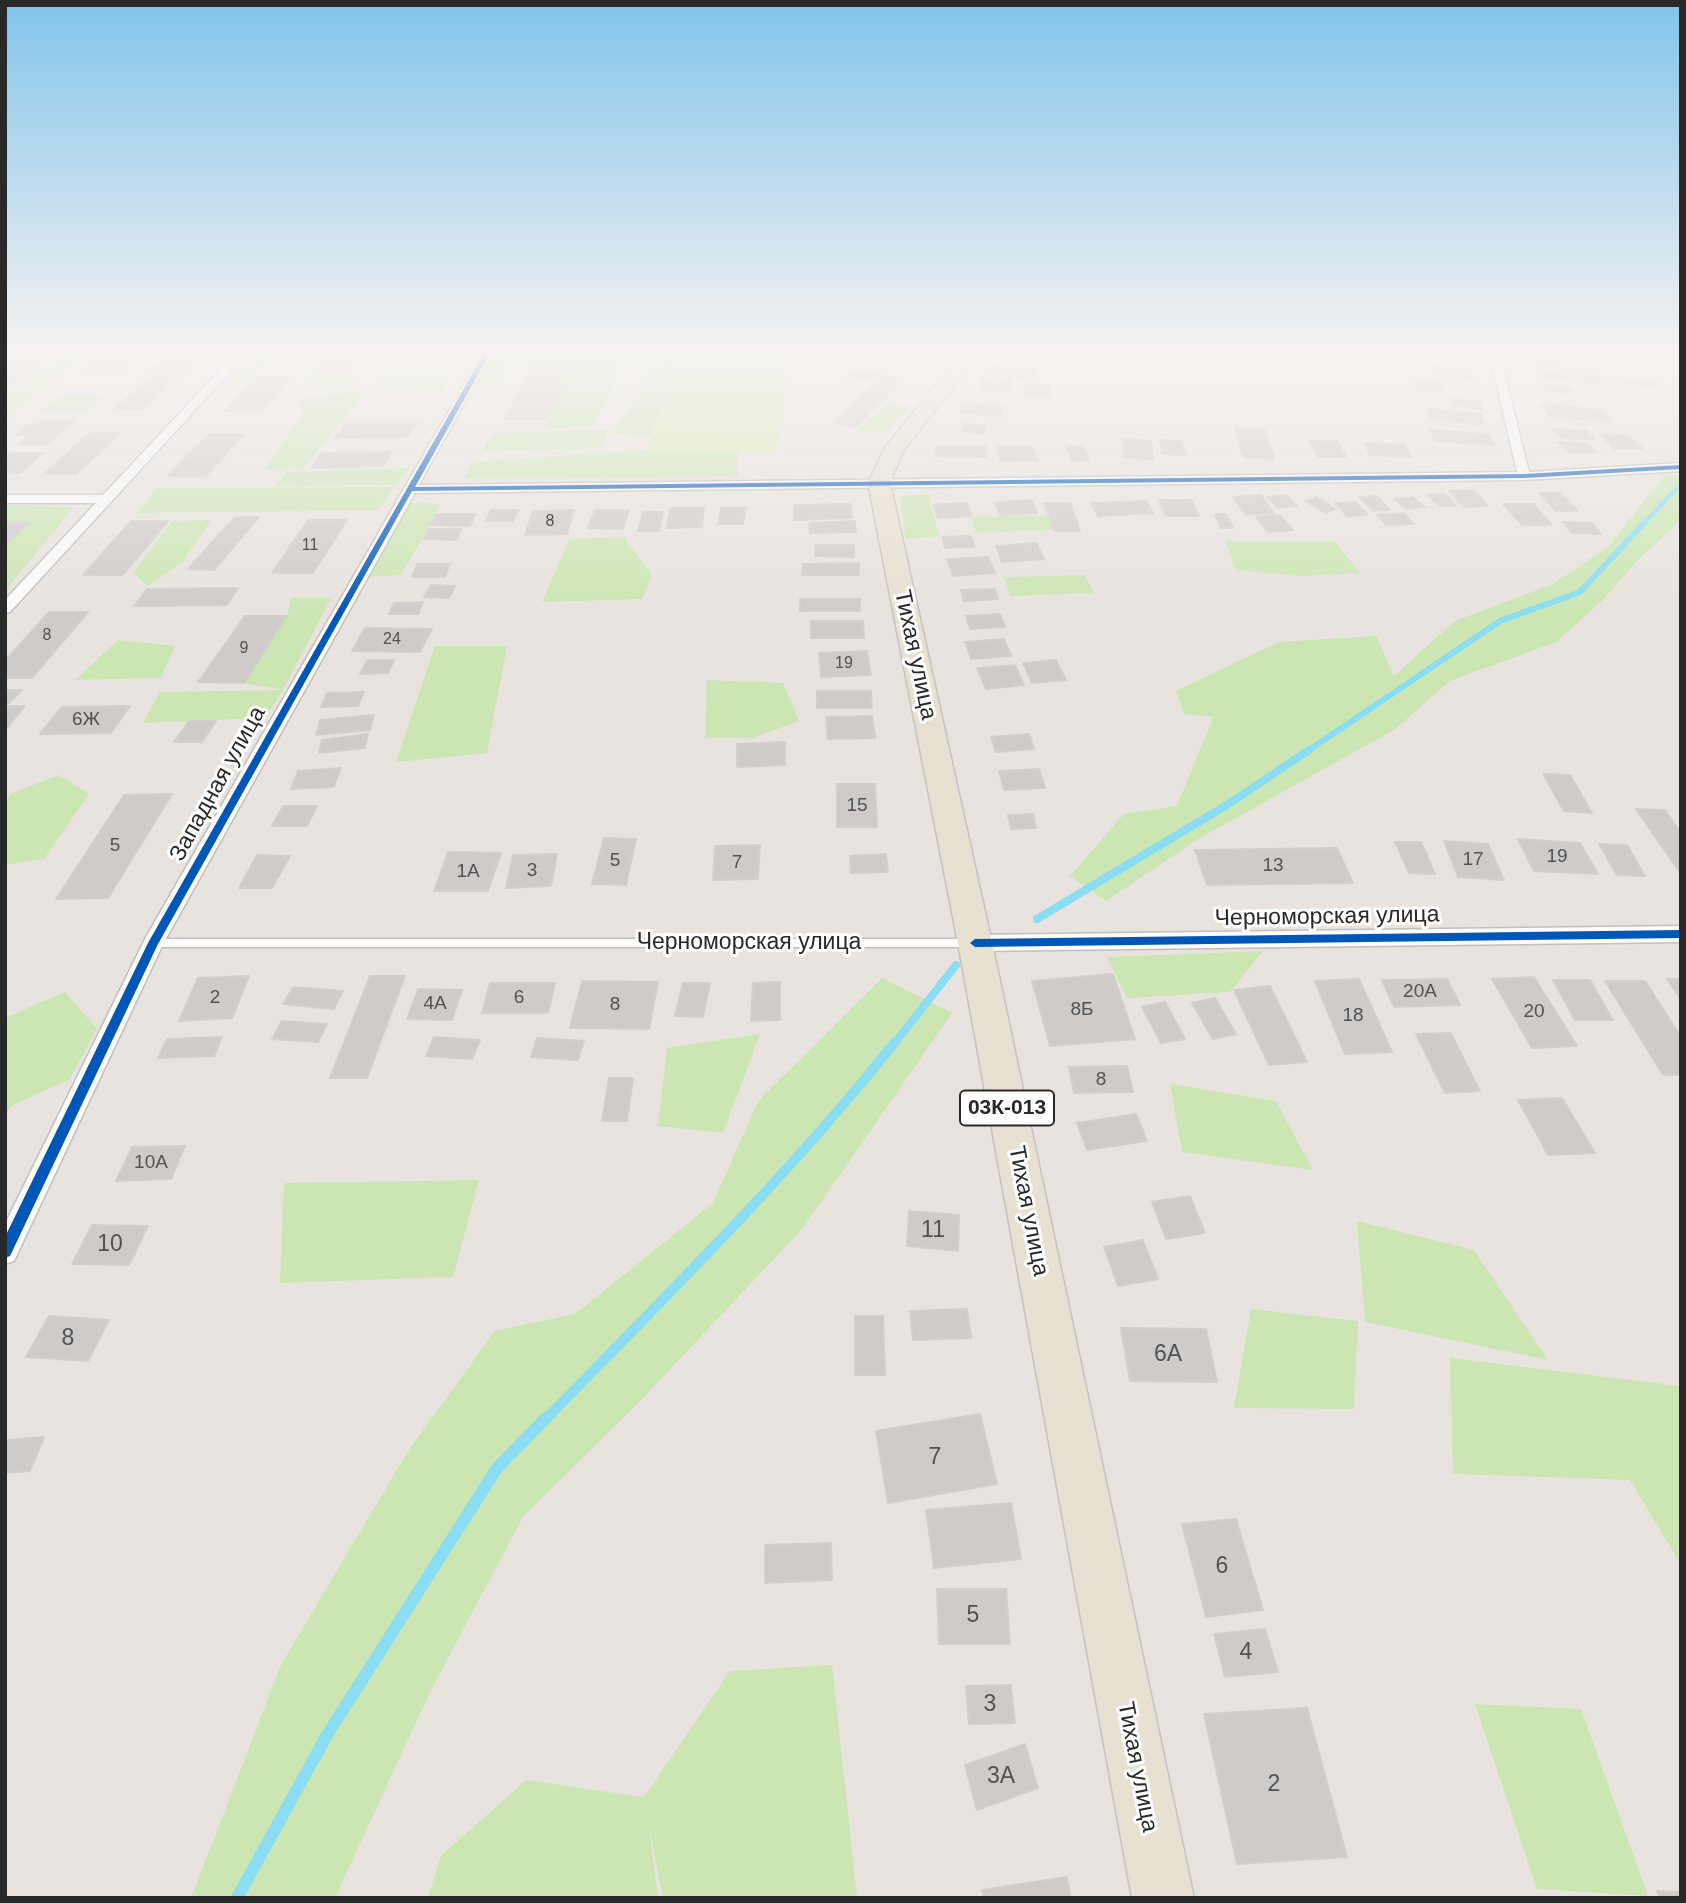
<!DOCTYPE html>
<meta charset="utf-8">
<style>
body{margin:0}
#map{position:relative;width:1686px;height:1903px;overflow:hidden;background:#e8e3de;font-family:Arial,sans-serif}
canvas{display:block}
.frame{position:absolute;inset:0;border:7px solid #292929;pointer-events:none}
</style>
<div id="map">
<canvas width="1686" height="1903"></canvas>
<div class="frame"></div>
</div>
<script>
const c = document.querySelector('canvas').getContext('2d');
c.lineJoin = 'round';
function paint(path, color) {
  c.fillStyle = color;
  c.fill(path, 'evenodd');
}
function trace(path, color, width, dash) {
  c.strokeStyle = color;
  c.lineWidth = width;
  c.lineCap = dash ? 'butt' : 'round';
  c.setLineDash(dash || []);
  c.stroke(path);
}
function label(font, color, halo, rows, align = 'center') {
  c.font = font + ' Arial,sans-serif';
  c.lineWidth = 6;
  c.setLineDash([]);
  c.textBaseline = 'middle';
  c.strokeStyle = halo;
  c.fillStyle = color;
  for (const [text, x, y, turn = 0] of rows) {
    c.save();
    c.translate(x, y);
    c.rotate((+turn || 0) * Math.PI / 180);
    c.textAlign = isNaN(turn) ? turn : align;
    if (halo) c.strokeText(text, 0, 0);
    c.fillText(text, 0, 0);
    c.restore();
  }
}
const green = new Path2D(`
 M5,348h141l-15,9 -57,8 -69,55v-26l28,-22 6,-2h-5l36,-18h-65z
 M264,348h18l-36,37 -18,-1z
 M375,348h106l-10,14 -108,-1z
 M496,348h189l-34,88 -39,-3 47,-70 -42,1 -5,27 -21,36 -48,2 27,-64 -66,2 -10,19 -21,2z
 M312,373l45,1 -12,15 -46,-1z
 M449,377l-7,16 -70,-6 12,-9z
 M367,390l-65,80 -37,-1 38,-56 -4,-14z
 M59,396h46l-18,16h-48z
 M887,403l24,3 -25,27 -30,-2z
 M608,430l-5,18 -120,3 9,-18z
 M646,450l92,1v25l-273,3 6,-17z
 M410,468l-15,17 -120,1 12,-14z
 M1666,473l15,2v45l-42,39 -36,41 -47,42 -106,39 -56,49 -194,108 -94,63 -36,-25 54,-62 53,-8 36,-89 -29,-3 -8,-23 103,-49 97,-6 18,40 61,-55 98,-37 56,-38z
 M394,487l-15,23 -242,3 20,-25z
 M928,494l11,42 -33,3 -6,-43z
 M406,502l36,2 -41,71 -36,2z
 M5,505l69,2 -69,84z
 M1047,515l7,15 -79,3 -4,-16z
 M211,520l-28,42 -35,24 -15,-13 39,-52z
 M624,537l28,38 -10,24 -100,3 27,-63z
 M1226,541l110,1 24,31 -59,3 -66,-6z
 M1085,575l9,18 -84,3 -6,-19z
 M291,598h40l-48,92 -39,-7 43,-67z
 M118,640l57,6 -14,32 -86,2z
 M435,646h72l-20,107 -91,9z
 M707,680l76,3 16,38 -46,17h-48z
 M283,690l-18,28 -122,5 17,-31z
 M59,775l30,19 -45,65 -39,6v-62l5,-9z
 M1263,951l-33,41 -103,6 -20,-41z
 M882,978l70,35 -149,215 -160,170 -120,119 -93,175 -95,206h-144l90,-233 127,-214 87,-120 80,-17 138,-111 45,-102z
 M65,992l32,37 -27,50 -59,27 -6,9v-97z
 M760,1034l-37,99 -65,-7 9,-78z
 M1170,1084l106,17 37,69 -131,-18z
 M479,1180l-26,97 -173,6 4,-100z
 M1357,1221l117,29 74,110 -183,-38z
 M1251,1309l107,12 -4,88 -120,-1z
 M1450,1358l231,28v179l-51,-85 -177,-6z
 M832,1665l25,233h-194l-14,-71 9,71h-230l13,-42 85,-76 118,17 86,-126z
 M1475,1704l106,5 67,187 -111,-7z`);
const pitch = new Path2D(`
 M685,348h105l-13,103 -131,-1z`);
const streamFar4 = new Path2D(`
 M1642,525l34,-36 5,-1`);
const streamFar3 = new Path2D(`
 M1306,752l194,-131 80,-29 64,-69`);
const streamFar2 = new Path2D(`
 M1037,919l190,-114 82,-55
 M894,1044l62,-79`);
const streamFar1 = new Path2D(`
 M545,1420c120,-123 243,-244 350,-378`);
const stream = new Path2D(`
 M237,1898l90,-163 170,-267 49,-50`);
const building = new Path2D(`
 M179,348h28l-6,6h-28z
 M285,348h31l-6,7h-31z
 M899,348h37l-14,15 -32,-5z
 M1523,348l29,1 5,7 -31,-2z
 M326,352h37l-14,18h-38z
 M1009,353l27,3 -3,6 -27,-3z
 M1436,353l24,1 4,6 -24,-1z
 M137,358l-12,12 -41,1 13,-12z
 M164,358h37l-14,13h-38z
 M1527,359l30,3 4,6 -31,-3z
 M14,360h29l-38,30v-23z
 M988,366l47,2v10l-48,-2z
 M1431,366l39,3 4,9 -39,-3z
 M531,367h39l-23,52h-42z
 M1568,367l28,2 10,15 -28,-2z
 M852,370l52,9 -48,48 -22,-4 43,-41 -32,-6z
 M1538,372l30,3 4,6 -31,-3z
 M152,375h27l-36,34h-29z
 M257,377h34l-30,34h-36z
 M1606,377l49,3 5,6 -49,-3z
 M981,378l31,2 -2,11 -31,-2z
 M1414,378l27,2 4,12 -28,-3z
 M1026,384l24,1v11l-25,-1z
 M1543,385l26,2 3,7 -25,-2z
 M1453,398l28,4 1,7 -29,-4z
 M962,404l40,3 -2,9 -40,-3z
 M1541,404l63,6 8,12 -64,-6z
 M1428,408l53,6 2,11 -53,-6z
 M74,420l-25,24h-31l10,-9h-13l13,-10 12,-1 5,-3z
 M346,423h71l-10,14 -72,1z
 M964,424l23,2 -3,8 -23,-3z
 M1235,428l30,2 9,29 -31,-2z
 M1553,429l34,2 8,9 -35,-2z
 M1430,430l59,4 5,11 -59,-4z
 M89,433h31l-43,41h-33z
 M208,434h36l-38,42h-38z
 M1600,434l28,1 15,14h-29z
 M1122,439l29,2 3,19 -30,-2z
 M1160,440l22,1 4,14 -23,-1z
 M1309,441h28l9,16h-28z
 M1558,442l28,1 10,9h-29z
 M1365,443l40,2 6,12 -41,-2z
 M936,446l50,1v10l-51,-1z
 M996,446h36l5,14 -36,1z
 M1066,446h17l6,14 -17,1z
 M391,452l-8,14 -72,2 10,-15z
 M9,453h34l-23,20h-15v-17z
 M1449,491h25l14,15 -24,1z
 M1539,493h21l18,18h-22z
 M1445,494l11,12h-17l-11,-11z
 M1261,495l13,18 -28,2 -13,-18z
 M1286,495l11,11 -19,2 -11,-11z
 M1377,496l13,14 -17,1 -14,-14z
 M1317,497l19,12 -11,4 -20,-12z
 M1413,497l12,10 -19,2 -12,-10z
 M1031,500l6,13 -37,2 -5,-13z
 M1159,500h32l8,16h-33z
 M1146,501l7,12 -55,3 -7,-13z
 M1355,502l13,13 -21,1 -12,-13z
 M967,503l5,13 -34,2 -5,-13z
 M1044,503h26l10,28h-26z
 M851,504l1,14 -58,2v-15z
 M1503,504h30l19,21h-30z
 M670,508h34l-2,19 -35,1z
 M721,508h25l-3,16h-25z
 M491,510h27l-5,11h-28z
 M574,510l-7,24 -42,1 8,-24z
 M595,510h34l-6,19 -35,-1z
 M643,512h20l-4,19h-21z
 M1404,513l10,11 -28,1 -9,-10z
 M437,514h38l-5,12 -39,-1z
 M1215,514h11l7,14h-12z
 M1280,515l13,15 -25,2 -12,-15z
 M235,517h24l-45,53 -26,-1z
 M308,520h39l-34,53h-41z
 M131,521h37l-45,54h-40z
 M855,521l1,11 -46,1 -1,-10z
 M1563,522l29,1 9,11 -29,-1z
 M5,523h24l-24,22z
 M429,529h33l-6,11 -33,-1z
 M971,536l4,11 -30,1 -3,-11z
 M1036,543l8,16 -42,3 -6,-16z
 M816,545h38v12l-39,-1z
 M988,557l7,16 -42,3 -6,-17z
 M859,563v12h-57l1,-11z
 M417,564h33l-5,13h-33z
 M431,585l24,1 -6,12 -25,-1z
 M238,588l-11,17 -93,1 13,-17z
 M995,589l3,10 -34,2 -3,-11z
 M800,599h60v12h-60z
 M423,602l-5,12h-29l5,-11z
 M49,612h39l-56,66h-27v-17z
 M1000,614l5,13 -35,2 -4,-13z
 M245,616h42l-43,67 -46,-1z
 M811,621h52l1,17h-53z
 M365,628l67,1 -12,23 -68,-1z
 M1004,639l7,17 -40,3 -6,-17z
 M867,651l4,24 -50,2 -2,-24z
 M367,660h27l-6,13 -28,1z
 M1056,660l10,20 -34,3 -9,-20z
 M1015,665l9,20 -38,4 -9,-21z
 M5,690h17l-13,13h-4z
 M817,691h54l1,17h-55z
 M364,692l-6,14 -37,1 6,-14z
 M5,706h20l-20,24z
 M130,706l-19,27 -71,1 22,-27z
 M374,715l-4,15 -54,5 4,-15z
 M872,716l3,22 -47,1 -2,-22z
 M189,721h27l-14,21h-28z
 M368,734l-3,14 -46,5 3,-13z
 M1029,734l5,15 -38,3 -5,-15z
 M785,742v23l-48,2v-23z
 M341,768l-7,19 -43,2 7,-18z
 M1039,769l6,19 -41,2 -5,-19z
 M1543,774l27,1 22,38 -28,-2z
 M837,784h38l2,43h-40z
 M172,794l-64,104 -52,1 68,-104z
 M283,806h34l-10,20h-35z
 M1636,809l29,1 16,23v41z
 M1033,814l3,14 -25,1 -3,-14z
 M604,838l32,1 -10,46 -34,-1z
 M1518,839l62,4 18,31 -64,-3z
 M1444,841l44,3 16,36 -46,-3z
 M1395,842h26l14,32 -26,-1z
 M1599,844l28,1 18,31 -28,-1z
 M760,845l-2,34 -45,1 2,-34z
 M1337,848l16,35 -146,2 -12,-35z
 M448,852l53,1 -13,38h-54z
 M557,854l-6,32 -45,2 7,-33z
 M886,854l2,18 -37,1 -1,-17z
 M257,855l33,1 -18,32h-33z
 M1113,974l22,65 -85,7 -18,-65z
 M249,976l-17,42 -53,3 19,-43z
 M370,976h35l-38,102h-37z
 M1534,977l43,69 -45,2 -40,-69z
 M1359,979l33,73 -47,2 -30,-73z
 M1447,979l13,26 -66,2 -12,-27z
 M1667,979h14v21z
 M1553,980h37l23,40h-38z
 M582,981l76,1 -9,47 -79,-1z
 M1605,981h40l36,56v38h-18z
 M780,982v38l-29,1 2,-38z
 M490,983h65l-7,30h-66z
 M683,983h27l-7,34 -28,-1z
 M1270,986l37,76 -38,3 -35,-75z
 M293,987l50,4 -9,18 -51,-5z
 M418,989l44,1 -10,30 -45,-1z
 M1215,998l21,36 -23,5 -21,-36z
 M1165,1002l20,37 -24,4 -19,-36z
 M282,1021l45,3 -9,18 -46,-3z
 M1451,1033l29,58 -35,2 -29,-59z
 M222,1037l-8,19 -56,2 9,-19z
 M434,1037l46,3 -8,19 -46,-3z
 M537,1038l47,3 -6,19 -47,-3z
 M1127,1066l6,26 -59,1 -5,-26z
 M609,1078h24l-6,43h-25z
 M1562,1098l33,55 -47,2 -30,-55z
 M1136,1114l11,27 -60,9 -10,-27z
 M185,1146l-14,33 -55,2 16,-34z
 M1190,1196l15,37 -39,6 -14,-37z
 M909,1211l50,4 -1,36 -51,-5z
 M92,1225l56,1 -19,39 -57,-1z
 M1143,1240l15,39 -40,7 -14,-39z
 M967,1309l4,29 -58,2 -3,-29z
 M49,1316l60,4 -21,41 -62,-4z
 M855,1316h28l2,59h-30z
 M1121,1328l85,1 11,53 -87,-1z
 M980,1414l17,70 -109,19 -12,-72z
 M44,1437l-14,34 -25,2v-33z
 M1011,1503l10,56 -87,9 -8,-58z
 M1236,1519l27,91 -57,7 -24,-93z
 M831,1543l1,37 -67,3v-38z
 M937,1589h69l4,55h-71z
 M1265,1629l13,43 -53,5 -11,-43z
 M1011,1685l4,38 -46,1 -3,-38z
 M1307,1708l40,149 -110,7 -33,-150z
 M1025,1744l13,44 -61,22 -12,-45z
 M1067,1877l4,21h-87l-2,-8z
 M1657,1891l24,1v6h-21z`);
const lane = new Path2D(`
 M5,353l69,-1 3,2 -3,2 -69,1z
 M153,939h816l5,4 -5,4h-816l-5,-4z`);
const street = new Path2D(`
 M241,348h11l-242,264 -5,1v-13l91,-97h-91v-8h98z
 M485,348h10l-76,137 1098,-13 -29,-124h10l31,124 152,-9v8l-157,9 -1109,13 -252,451 -149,317 -9,3v-40l141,-287z
 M1681,926v16l-706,9 -7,-2 -3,-6 3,-6 7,-2z`);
const primary = new Path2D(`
 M966,348h18l-81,103 -13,32 102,460 202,955h-62l-174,-955 -90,-460 18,-37z`);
const cycleway = new Path2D(`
 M487,348h6l-78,139 1109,-13 157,-9v4l-157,9 -1112,13 -254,453 -148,312 -5,2v-21l143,-294z
 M1681,930v8l-706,9 -5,-4 5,-4z`);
const farNumbernames = [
 ["8",550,522],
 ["11",310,546],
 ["8",47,636],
 ["24",392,640],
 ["9",244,649],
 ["19",844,664]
];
const numberNames = [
 ["6Ж",86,720],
 ["15",857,806],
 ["5",115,846],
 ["19",1557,857],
 ["17",1473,860],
 ["5",615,861],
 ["7",737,863],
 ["13",1273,866],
 ["3",532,871],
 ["1А",468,872],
 ["20А",1420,992],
 ["2",215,998],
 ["6",519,998],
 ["4А",435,1004],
 ["8",615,1005],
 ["8Б",1082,1010],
 ["20",1534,1012],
 ["18",1353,1016],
 ["8",1101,1080],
 ["10А",151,1163]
];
const shields = [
 [1007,1108,94]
];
const shieldNames = [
 ["03К-013",1007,1108]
];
const streetNames = [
 ["Тихая улица",915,655,78],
 ["Западная улица",218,784,-61],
 ["Черноморская улица",1327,917,-1],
 ["Черноморская улица",749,943],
 ["Тихая улица",1028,1211,79],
 ["Тихая улица",1137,1767,79]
];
const nearNumbernames = [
 ["11",933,1231],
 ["10",110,1245],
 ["8",68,1339],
 ["6А",1168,1355],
 ["7",935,1458],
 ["6",1222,1567],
 ["5",973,1616],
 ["4",1246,1653],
 ["3",990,1705],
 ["3А",1001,1777],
 ["2",1274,1785]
];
paint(green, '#cbe6b3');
paint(pitch, '#d9ebb0');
trace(streamFar4, '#8addf2', 4.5);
trace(streamFar3, '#8addf2', 6);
trace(streamFar2, '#8addf2', 8);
trace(streamFar1, '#8addf2', 10);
trace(stream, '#8addf2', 12);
paint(building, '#cecbc8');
trace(building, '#d3cfca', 2);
trace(lane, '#c1bfc0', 3);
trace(street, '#c1bfc0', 3);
trace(primary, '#c4c2c0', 3);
paint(lane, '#fcfbfa');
paint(street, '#fcfbfa');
paint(primary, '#e8e0d1');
paint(cycleway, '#0057b8');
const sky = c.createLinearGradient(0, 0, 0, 615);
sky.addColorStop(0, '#82c4ec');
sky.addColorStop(0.57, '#f5f2f0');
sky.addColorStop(1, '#f5f2f000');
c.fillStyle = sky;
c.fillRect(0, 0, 1686, 615);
label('16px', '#535252', null, farNumbernames);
label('19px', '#535252', null, numberNames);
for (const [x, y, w] of shields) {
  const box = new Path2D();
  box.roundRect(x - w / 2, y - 17.5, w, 35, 5);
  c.fillStyle = '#fff';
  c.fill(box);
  trace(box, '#292929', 2);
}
label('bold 21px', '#292929', null, shieldNames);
label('23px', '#292929', '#fff', streetNames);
label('23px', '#535252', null, nearNumbernames);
</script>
